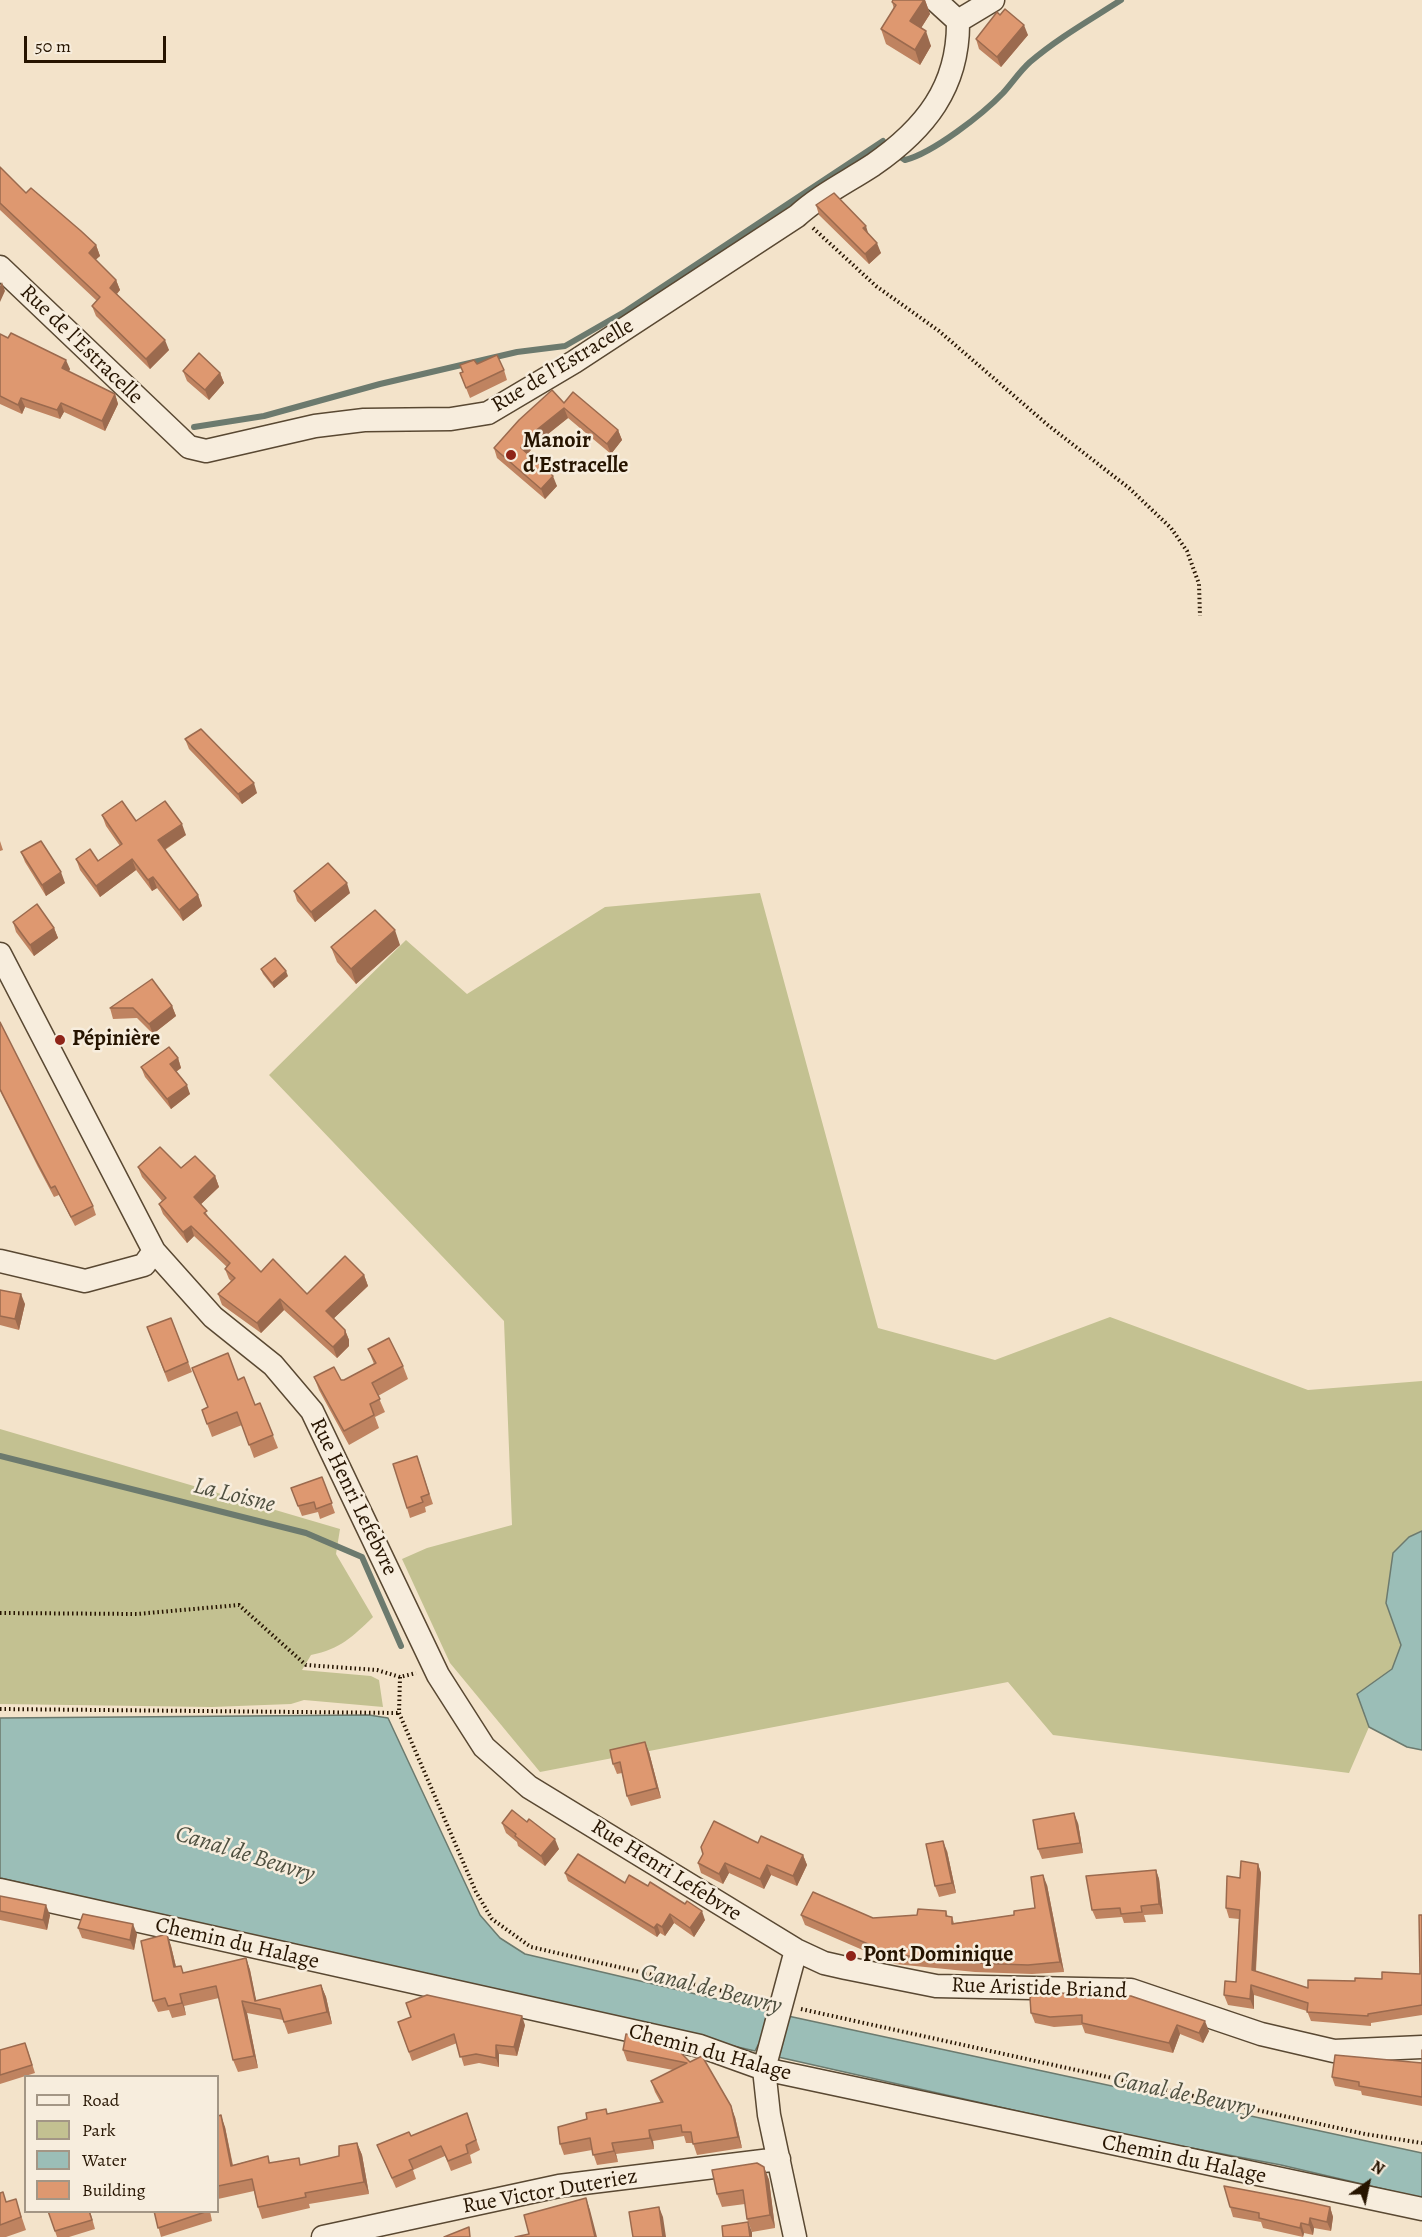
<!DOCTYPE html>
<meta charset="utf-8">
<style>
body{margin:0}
#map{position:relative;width:1422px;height:2237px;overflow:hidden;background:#f3e3ca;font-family:Alegreya,serif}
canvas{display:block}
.legend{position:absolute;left:24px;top:2075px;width:195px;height:138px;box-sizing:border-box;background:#f7eddd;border:2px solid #a39685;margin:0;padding:8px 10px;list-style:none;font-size:18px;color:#261400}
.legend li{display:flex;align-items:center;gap:12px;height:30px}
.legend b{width:30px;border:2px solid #a39685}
.north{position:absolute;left:1338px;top:2153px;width:60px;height:60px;-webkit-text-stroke:4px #f7eddd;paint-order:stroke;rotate:33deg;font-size:16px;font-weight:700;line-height:24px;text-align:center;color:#261400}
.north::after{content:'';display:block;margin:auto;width:21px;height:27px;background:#261400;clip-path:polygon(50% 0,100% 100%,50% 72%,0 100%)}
.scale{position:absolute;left:24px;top:36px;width:142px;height:27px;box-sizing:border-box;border:3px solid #261400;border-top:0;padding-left:8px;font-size:18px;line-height:21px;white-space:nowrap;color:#261400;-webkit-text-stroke:4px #f7eddd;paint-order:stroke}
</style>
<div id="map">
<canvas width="1422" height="2237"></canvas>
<ul class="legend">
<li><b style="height:8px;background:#f7eddd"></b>Road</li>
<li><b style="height:16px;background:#c3c191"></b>Park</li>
<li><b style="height:16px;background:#9bbeb7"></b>Water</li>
<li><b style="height:16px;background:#de9870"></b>Building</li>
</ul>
<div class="north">N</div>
<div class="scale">50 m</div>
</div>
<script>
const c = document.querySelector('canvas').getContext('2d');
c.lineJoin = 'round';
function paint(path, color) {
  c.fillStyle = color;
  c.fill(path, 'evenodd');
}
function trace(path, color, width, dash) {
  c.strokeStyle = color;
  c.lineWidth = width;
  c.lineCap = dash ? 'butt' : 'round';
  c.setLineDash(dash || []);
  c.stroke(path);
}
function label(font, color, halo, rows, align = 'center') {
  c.font = font + ' Alegreya,serif';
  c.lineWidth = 5;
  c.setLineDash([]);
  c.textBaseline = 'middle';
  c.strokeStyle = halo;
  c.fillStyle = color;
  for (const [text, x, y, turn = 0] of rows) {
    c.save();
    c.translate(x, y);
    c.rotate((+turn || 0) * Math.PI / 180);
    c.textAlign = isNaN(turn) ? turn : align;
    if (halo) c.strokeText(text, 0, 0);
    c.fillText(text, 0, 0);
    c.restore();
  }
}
const green = new Path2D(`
 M760,893l118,435 117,32 115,-43 198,73 114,-9v150l-13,6 -23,66 15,42 -9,24 -34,25 11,33 -20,46 -296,-38 -45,-53 -468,90 -90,-109 -48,-104 25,-11 85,-23 -8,-204 -235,-246 137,-135 61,54 138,-87z
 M0,1429l340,100 -4,25 37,63c-21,20 -32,32 -62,38l-9,15 69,6 8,4 4,27 -79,-7 -13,4 -79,3 -212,-3z`);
const water = new Path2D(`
 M1422,1531v219l-15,-3 -38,-20 -12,-33 35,-25 9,-24 -15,-42 7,-50 16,-16z
 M369,1715l19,3 92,197 20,23 25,16 243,57 -3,10 20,5 3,-10 634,137v45l-141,-33 -153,-29 -350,-79 1,-6 -21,-6 -3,6 -755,-173v-160z`);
const stream = new Path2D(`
 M896,154l9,6c28,-7 78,-46 98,-67 9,-10 17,-22 27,-31 28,-24 60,-42 91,-62
 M194,427l70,-11 116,-32 137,-32 48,-6 61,-35 257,-170 3,4
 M0,1456l306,77 56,24 39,89`);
const path = new Path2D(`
 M813,228l63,58 63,45 110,95 80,62 42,40 16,23 12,33 1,32
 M0,1613l137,1 102,-9 67,60 71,5 23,7 16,-4
 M400,1677l-1,36 77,179 16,27 39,28 231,53
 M0,1709l399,4
 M801,2009l564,125 57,9`);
const minor = new Path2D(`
 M935,0l23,21
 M958,21l35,-21
 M0,267l189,180 17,4 109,-25 49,-6 87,-1 37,-6 86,-51 223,-146c23,-21 50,-34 76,-51 52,-36 86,-78 85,-144
 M0,954l154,297 59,66 60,48 39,46 126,264 46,72 45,40 267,163 28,13 22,5 90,18 195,4 130,44 73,17 88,-4
 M0,1261l85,20 59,-16 10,-14
 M0,1890l700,156 64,23 658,140
 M323,2237l236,-51 220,-27
 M795,2237l-26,-122 -5,-46 32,-119`);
const wall = new Path2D(`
 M893,0h32l5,14 -9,14 10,18 -11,19 -34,-21 -5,-15 13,-20 -2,-7z
 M1000,15l28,20 -27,32 -22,-18 -3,-10z
 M0,167l26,26 70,52 4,11 -5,4 21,20 4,10 -3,4 52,56 -19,19 -54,-53 -4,-10 5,-5 -97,-91z
 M816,205l53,30 12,18 -12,11 -50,-49z
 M0,334l70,35 -1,3 46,22 3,10 -13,27 -41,-19 -4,7 -35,-12 -3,7 -22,-10z
 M477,364l27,6 3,10 -37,18 -10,-25 3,-1 -3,-7z
 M183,371l37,2 4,10 -15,17 -22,-19z
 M564,403l54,27 4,10 -11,14 -43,-36 -30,24 -11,12 30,32 -12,13 -48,-41 -3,-10z
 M185,739l72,54 -15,11 -53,-55z
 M102,815l34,6 50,14 -21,15 33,45 4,11 -19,15 -26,-33 -5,3 -16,-21 -36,27 -20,-27 -4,-11 22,2 22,-15 -14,-20z
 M0,841l3,9 -3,1z
 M21,852l44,31 -19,13 -21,-34z
 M294,891l56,2 -35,29 -18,-21z
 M13,922l41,6 4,10 -24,18 -18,-24z
 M400,945l-44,39 -19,-22 -6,-15z
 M261,969l27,7 -14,12 -11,-14z
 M172,1006l4,10 -23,18 -16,-16 -24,1 -3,-11z
 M0,1022l93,184 3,9 -21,11 -16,-31 -5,2 -16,-30 -38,-76z
 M178,1058l3,10 -5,4 14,22 -19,15 -26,-32 -4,-10z
 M138,1167l43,1 34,8 4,11 -18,17 8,14 52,54 46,22 57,-19 4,11 -34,32 11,12 4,10v6l-12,12 -53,-48 -23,23 -39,-28 -4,-11 13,-13 -2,-2 -4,-10 2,-2 -33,-31 -7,7 -24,-29 -4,-10 3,-3 -20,-24z
 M0,1290l25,14 -6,26 -19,-5z
 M171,1318l21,54 -24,10 -21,-55z
 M368,1349l35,17 5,13 -30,17 7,16 -10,5 4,11 -30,17 -30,-55 -5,-13 27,3h3l30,-16z
 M238,1380l17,25 5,-2 18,45 -24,10 -12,-33 -30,12 -10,-27 6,-2z
 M417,1456l16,48 -8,3 1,5 -16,6 -3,-10z
 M322,1477l13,36 -15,6 -2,-7 -16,4 -11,-28z
 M649,1752l12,46 -30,8 -4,-10 -5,-23 -5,1 -4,-10z
 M502,1823l57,26 -14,17 -27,-20 -1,-4 -11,-9z
 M1078,1823l5,30 -41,6 -4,-10z
 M758,1843l45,12 4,10 -10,21 -26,-11 -7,14 -35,-16 -6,11 -22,-11 -3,-10z
 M947,1851l9,42 -17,4 -4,-11z
 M1258,1864l3,9 -5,98 52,17 47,-7 27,-2 38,-5 2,-59v100l-51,8v3l-60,-5 -4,-10 -53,-16v14l-26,-4 -4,-10 12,-13 3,-63 -10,-1 -3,-10 14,-30z
 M1156,1870l3,9 4,35 -19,1 2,7 -22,1 -2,-6 -26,2 -4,-9z
 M565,1873l60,10 80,37 -11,17 -20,-14 -9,13 -5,-3 -3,4 -89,-56z
 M1047,1885l17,87 -32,2 -57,-2 -80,-8 -90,-39 -4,-10 72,3 44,-3 29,-4 2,6h4l2,6 60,-8 21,-7z
 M0,1896l50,19 -3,15 -47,-10z
 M78,1928l59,6 -3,16 -52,-12z
 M167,1934l4,12 5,21 8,6 62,-15 4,12 6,31 65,-16 5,12 6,27 -44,10 -5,-14 -36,-7 11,55 -20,4 -5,-12 -14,-62 -35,8 2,9 -14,3 -3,-8 -11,2 -5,-11z
 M1030,1998l179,33 -6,12 -23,-9 -7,19 -88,-20 -3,-8 -28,2 -19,-4 -4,-10z
 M398,2022l127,3 -8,31 -18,-2v13l-20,-4 -15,3 -7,-23 -45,18z
 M672,2044l63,73 7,31 -45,7 -4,-12h-7l-2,-7 -31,5 1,8 -38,5 2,8 -21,3 -5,-15 -28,5 -4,-11 48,-30 53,-11 -6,-11 -4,-11 22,-11 -46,-9 -4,-11z
 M0,2050l28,1 7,22 -35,11z
 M1422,2050v56l-60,-11 -1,-4 -26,-5 -3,-9 90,-14z
 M467,2113l13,37 -10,5 2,8 -21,8 -6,-15 -32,14 3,9 -20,9 -19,-43 34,-9z
 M218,2116l7,11 8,38 35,-9 2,7 31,2 38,-9 18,-13 5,12 7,39 -60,10 1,4 -48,11 -4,-12 -4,-16 -36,8z
 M764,2167l5,13 6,48 -23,4 -5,-13 -2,-15 -23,3 -5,-13z
 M0,2193l6,8 14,11 6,18 -20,7h-6z
 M1230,2207h100l3,10 -2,14 -17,-3 -1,7 -9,-2 -1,4 -40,-9 -2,-6 -28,-5z
 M48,2211h42l5,18 -26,8h-12z
 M154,2211h56l2,10 -51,16z`);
const shadedWall = new Path2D(`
 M924,0h1l5,14 -14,22 -6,-15z
 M1024,25l4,10 -27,32 -4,-10z
 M926,31l5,15 -11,19 -5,-15z
 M866,226l3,10 -6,-8z
 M877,243l4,10 -12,11 -4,-10z
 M96,245l4,11 -8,7 -3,-10z
 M116,280l4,10 -7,8 -3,-10z
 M2,282l3,9 -5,11v-16z
 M165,340l4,10 -19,19 -4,-10z
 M66,360l4,9 -5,9 -3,-10z
 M220,373l4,10 -15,17 -4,-10z
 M115,394l3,10 -13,27 -3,-10z
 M21,398l4,9 -3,7 -4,-9z
 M61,403l3,9 -4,7 -3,-9z
 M564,408l4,10 -30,24 -14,16 -3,-10 13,-16z
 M618,430l4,10 -11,14 -4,-10z
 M553,476l4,10 -12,13 -4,-10z
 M254,783l3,10 -15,11 -4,-10z
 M182,824l4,11 -24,16 -4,-11z
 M132,859l4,11 -36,27 -4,-11z
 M61,872l4,11 -19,13 -4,-11z
 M153,877l4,11 -5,3 -4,-11z
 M347,883l3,10 -35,29 -4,-10z
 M198,895l4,11 -19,15 -4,-11z
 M54,928l4,10 -24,18 -4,-11z
 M395,930l5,15 -44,39 -5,-15z
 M286,971l2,5 -14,12 -2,-5z
 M172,1006l4,10 -23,18 -4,-10z
 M178,1058l3,10 -7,5 -4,-9z
 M187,1085l3,9 -19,15 -4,-10z
 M215,1176l4,11 -21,20 -4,-10z
 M191,1226l3,10 -7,7 -4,-11z
 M364,1275l4,11 -38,36 -4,-11z
 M21,1294l4,10 -6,26 -4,-11z
 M280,1299l4,11 -23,23 -4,-10z
 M345,1330l4,10v6l-12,12 -4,-11z
 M645,1742l4,10 12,46 -4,-10z
 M1074,1813l4,10 5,30 -3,-10z
 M555,1839l4,10 -14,17 -4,-10z
 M943,1841l4,10 9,42 -4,-10z
 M803,1855l4,10 -10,21 -4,-10z
 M725,1863l4,10 -6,11 -4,-10z
 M1258,1864l3,9 -6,107 -3,-10z
 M767,1865l4,10 -7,14 -4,-10z
 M1156,1870l3,9 4,35 -4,-10z
 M1043,1875l4,10 17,87 -4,-10z
 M46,1905l4,10 -3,15 -4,-10z
 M702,1911l3,9 -11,17 -4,-9z
 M670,1914l4,9 -9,13 -3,-9z
 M133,1924l4,10 -3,16 -4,-10z
 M657,1924l3,9 -3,4 -3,-9z
 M167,1934l4,12 8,33 -5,-12z
 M246,1958l4,12 7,34h-1z
 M321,1985l5,12 6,27 -5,-12z
 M1251,1985l3,10v14l-4,-10z
 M180,1994l4,12 2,9 -4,-12z
 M242,2001l5,12 11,55 -4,-12z
 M522,2016l3,9 -8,31 -3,-9z
 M1205,2021l4,10 -6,12 -4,-10z
 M1177,2025l3,9 -7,19 -4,-10z
 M496,2045l3,9v13l-3,-9z
 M731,2106l4,11 7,31 -4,-11z
 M221,2115l4,12 10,51 -4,-12z
 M649,2130l4,11 1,8 -4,-11z
 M357,2143l5,12 7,39 -5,-12z
 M612,2143l4,11 2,8 -4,-11z
 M764,2167l5,13 6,48 -5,-13z
 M586,2198l4,12 7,27h-2z
 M659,2207l4,10 3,20h-3z
 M1330,2207l3,10 -2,14 -4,-9z
 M1310,2218l4,10 -1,7 -4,-10z
 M748,2222l4,10v5h-2z
 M1301,2223l3,10 -1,4 -3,-9z`);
const building = new Path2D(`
 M893,0h31l-14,21 16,10 -11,19 -34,-21 15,-24 -4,-3z
 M1005,9l19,16 -27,32 -21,-18 21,-27 3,3z
 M0,167l26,26 5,-5 50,43 15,14 -7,8 27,27 -6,8 55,52 -19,19 -54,-53 8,-9 -100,-94z
 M834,193l32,33 -3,2 14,15 -12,11 -49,-49z
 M11,333l55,27 -4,8 53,26 -13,27 -41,-18 -4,7 -36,-12 -3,7 -18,-9v-62l8,4z
 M199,353l21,20 -15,17 -22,-19z
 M497,355l7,15 -38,18 -6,-15 3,-1 -3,-7 14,-5 3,4z
 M552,390l12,13 9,-11 45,38 -11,14 -43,-36 -30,24 -13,16 32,28 -12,13 -47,-41 25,-28z
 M201,729l53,54 -16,11 -53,-55z
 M122,801l14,20 29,-20 17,23 -24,16 40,55 -19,15 -26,-33 -5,3 -16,-21 -36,27 -20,-27 14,-10 8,12 24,-17 -20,-29z
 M41,841l20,31 -19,13 -21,-33z
 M328,863l19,20 -36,29 -17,-21z
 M37,904l17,24 -24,17 -17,-23z
 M375,910l20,20 -44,39 -20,-22z
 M275,958l11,13 -14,12 -11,-14z
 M152,979l20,27 -23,18 -16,-16h-23z
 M0,1022l93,184 -22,11 -16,-31 -4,2 -16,-30 -35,-69z
 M169,1047l9,11 -8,6 17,21 -20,14 -26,-32z
 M160,1147l21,21 14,-12 20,20 -21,21 13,14 -3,2 57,59 12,-13 34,35 38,-38 19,19 -38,36 19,19v5l-12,12 -53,-48 -23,24 -39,-29 17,-16 -10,-9 5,-6 -39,-37 -8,6 -24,-28 7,-6 -28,-31z
 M0,1290l21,4 -6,25 -15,-3z
 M171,1318l17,44 -23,10 -18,-45z
 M389,1338l14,28 -31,17 8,16 -10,5 4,11 -30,16 -30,-54 20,-10 7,13h3l32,-17 -8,-14z
 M228,1353l10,27 6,-3 11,28 5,-2 13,32 -24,10 -12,-33 -30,12 -5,-14 6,-3 -16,-39z
 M417,1456l12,38 -8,3 2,5 -16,6 -14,-44z
 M322,1477l10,26 -16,6 -2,-7 -16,4 -7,-18z
 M645,1742l12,46 -30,8 -7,-34 -7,2 -3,-14z
 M512,1810l15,12 2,-3 26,20 -14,17 -26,-20 1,-2 -14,-11z
 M1074,1813l6,30 -42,6 -5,-29z
 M714,1821l44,22 3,-7 42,19 -10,21 -26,-11 -7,14 -35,-16 -6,11 -21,-11 5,-9 -2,-7z
 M943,1841l9,42 -17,3 -9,-42z
 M578,1854l47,29 4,-8 19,11 2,-4 35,22 2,-3 15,10 -12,17 -20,-14 -8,13 -5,-3 -3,4 -89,-55z
 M1241,1861l17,3 -6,106 56,18v-8l47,1v-3l27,1v-7l38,2 -1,-59h3v90l-54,9v2l-61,-4 1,-9 -57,-18 -1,14 -26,-4 1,-14 11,1 4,-72 -14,-2 1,-32 13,2z
 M1156,1870l3,34 -18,2 1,6 -21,2 -1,-6 -28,2 -6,-34z
 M1043,1875l17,87 -32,3 -56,-2 -81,-9 -90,-39 12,-23 60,26 44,-3 1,-6 28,2v5l6,1v7l62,-9v-4l21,-3 -4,-31z
 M0,1896l46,9 -3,15 -43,-9z
 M83,1914l50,10 -3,16 -52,-12z
 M167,1934l7,33 7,-1 2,7 63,-15 9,43 66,-16 6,27 -43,10 -4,-13 -38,-8 12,55 -21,4 -17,-74 -36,8 2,9 -14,3 -3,-8 -12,3 -12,-60z
 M1033,1992l98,4 74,25 -6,12 -22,-8 -8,18 -87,-20v-8l-32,2 -19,-4 -1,-15z
 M427,1995l95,21 -8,31 -18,-2v13l-20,-4 -16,3 -6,-23 -45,18 -11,-30 13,-5 -5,-14z
 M626,2034l46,10 18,18 12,-6 29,50 7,31 -45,7 -2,-12h-9l-1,-7 -32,5 1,8 -38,5 2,8 -21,4 -3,-17 -30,6 -2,-17 29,-8 -1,-6 20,-4 1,5 56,-12 -12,-21 36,-18 -64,-13z
 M25,2043l7,22 -32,10v-25z
 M1422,2050v47l-63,-11v-4l-27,-5 3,-22 87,8z
 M467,2113l9,27 -10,5 2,8 -20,8 -7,-15 -32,14 4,9 -21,9 -15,-33 32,-13 2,4z
 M221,2115l10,51 37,-10 1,7 30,-5 1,7 39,-9v-10l18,-3 7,39 -59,11 1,4 -48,10 -6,-28 -34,7v-70z
 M757,2163l7,4 6,48 -23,4 -4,-29 -26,4 -5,-24z
 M1224,2186l79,15 27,6 -3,15 -17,-4 -1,7 -8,-2 -1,5 -41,-10v-5l-29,-6z
 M3,2192l3,10 10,-3 5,18 -21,8v-32z
 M586,2198l9,39h-80l14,-3 -5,-19z
 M659,2207l4,30h-30l-4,-25z
 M48,2211h41l3,9 -37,11z
 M154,2211h54l-50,17z
 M748,2222l2,15h-27l-1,-11z
 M469,2227l1,10h-26z`);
const markers = [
 [511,455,6,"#8f2418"],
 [60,1040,6,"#8f2418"],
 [851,1956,6,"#8f2418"]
];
const streetNames = [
 ["Rue de l'Estracelle",81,345,44],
 ["Rue de l'Estracelle",563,366,-31],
 ["Rue Henri Lefebvre",353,1497,64],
 ["Rue Henri Lefebvre",666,1871,32],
 ["Chemin du Halage",237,1944,13],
 ["Rue Aristide Briand",1039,1989,2],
 ["Chemin du Halage",710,2053,15],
 ["Chemin du Halage",1184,2160,12],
 ["Rue Victor Duteriez",550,2192,-10]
];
const poiNames = [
 ["Manoir",523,442],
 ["d'Estracelle",523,467],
 ["Pépinière",72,1040],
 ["Pont Dominique",863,1956]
];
const waterNames = [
 ["La Loisne",234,1496,14],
 ["Canal de Beuvry",245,1855,17],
 ["Canal de Beuvry",711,1990,14],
 ["Canal de Beuvry",1184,2095,12]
];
paint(green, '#c3c191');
paint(water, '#9bbeb7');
trace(water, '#6c7a6e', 1.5);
trace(stream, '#6c7a6e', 6);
trace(minor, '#594832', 25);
trace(path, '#261400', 4, [1.5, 3]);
trace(minor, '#f7eddd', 22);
paint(wall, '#bf8360');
paint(shadedWall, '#9b6a4e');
paint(building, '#de9870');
trace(building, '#9b6a4e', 1.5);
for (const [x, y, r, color] of markers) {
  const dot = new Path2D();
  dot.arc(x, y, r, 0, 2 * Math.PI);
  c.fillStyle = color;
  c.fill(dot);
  trace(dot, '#f7eddd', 2);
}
label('22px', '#261400', '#f7eddd', streetNames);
label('bold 22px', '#261400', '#f7eddd', poiNames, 'left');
label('italic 24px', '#4f5040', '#f7eddd', waterNames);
</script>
